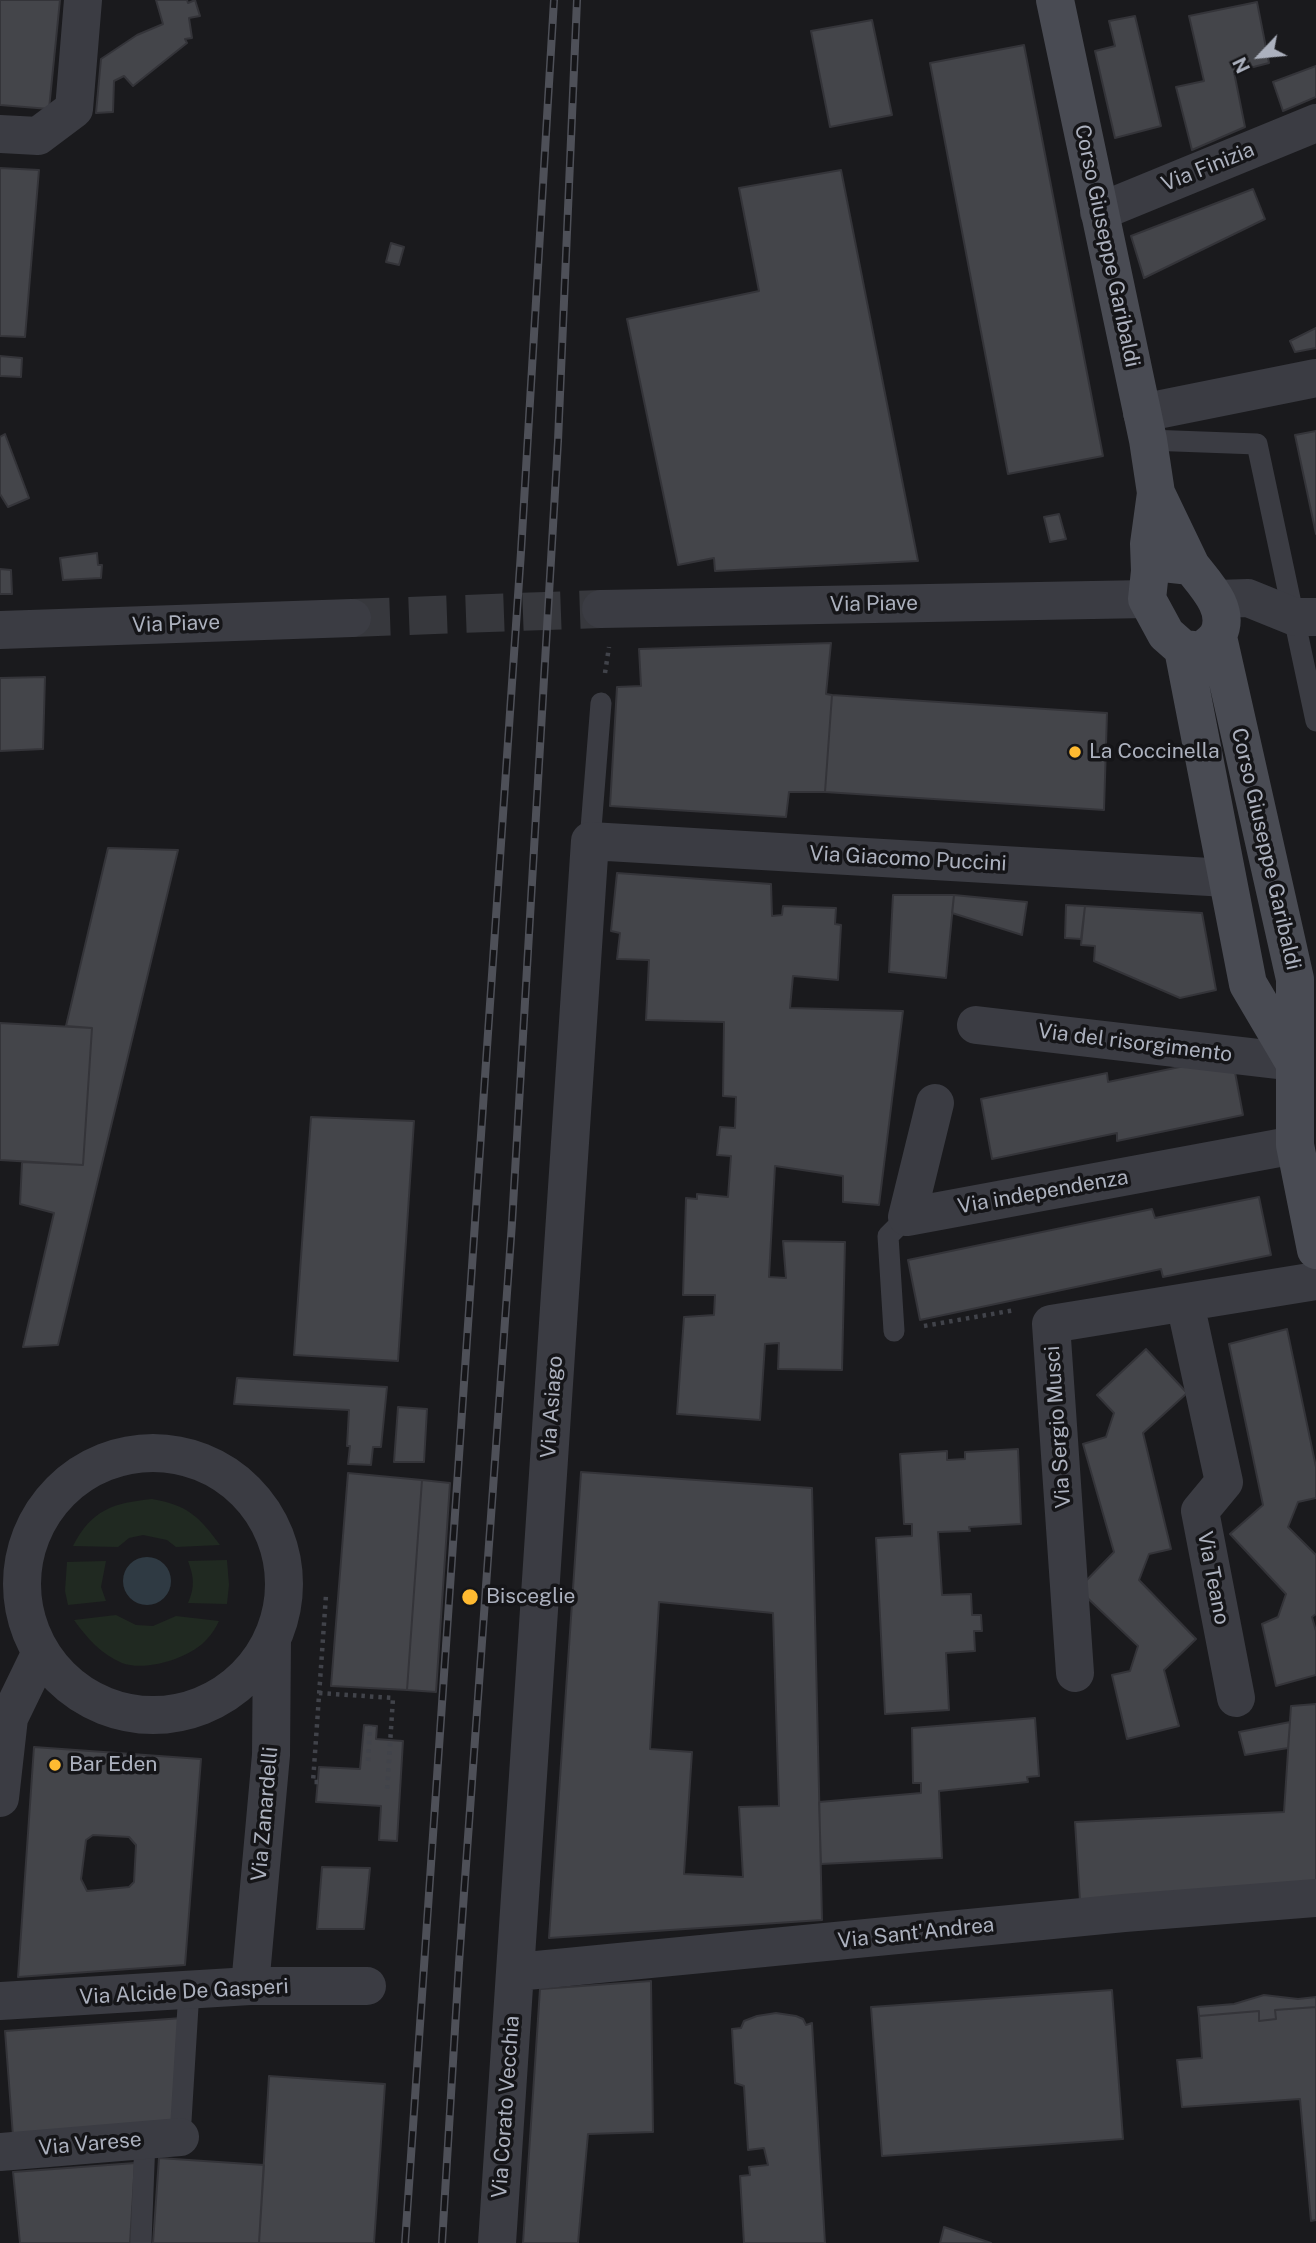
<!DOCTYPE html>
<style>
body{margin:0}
#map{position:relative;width:1316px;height:2243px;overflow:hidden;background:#1a1a1d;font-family:"Public Sans",sans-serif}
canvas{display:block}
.north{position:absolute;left:1225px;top:21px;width:70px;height:70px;-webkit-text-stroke:5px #151518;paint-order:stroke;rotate:244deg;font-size:19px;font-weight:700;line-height:28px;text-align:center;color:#acb1be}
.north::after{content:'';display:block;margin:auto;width:24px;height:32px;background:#acb1be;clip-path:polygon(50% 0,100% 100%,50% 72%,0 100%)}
</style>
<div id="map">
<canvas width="1316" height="2243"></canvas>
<div class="north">N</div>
</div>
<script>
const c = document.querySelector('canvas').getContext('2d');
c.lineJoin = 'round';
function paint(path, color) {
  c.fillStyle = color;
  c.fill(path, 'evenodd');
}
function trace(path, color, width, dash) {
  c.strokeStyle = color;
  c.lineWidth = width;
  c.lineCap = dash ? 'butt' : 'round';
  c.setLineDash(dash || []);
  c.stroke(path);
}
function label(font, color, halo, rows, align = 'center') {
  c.font = font + ' "Public Sans",sans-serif';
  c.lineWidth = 7;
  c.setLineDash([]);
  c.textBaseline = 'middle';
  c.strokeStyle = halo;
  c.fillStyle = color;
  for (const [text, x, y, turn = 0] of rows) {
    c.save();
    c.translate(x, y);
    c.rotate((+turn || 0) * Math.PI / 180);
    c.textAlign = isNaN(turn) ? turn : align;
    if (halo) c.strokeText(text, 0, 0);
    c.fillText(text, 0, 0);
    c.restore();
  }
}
const green = new Path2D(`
 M152,1499c35,6 47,17 68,46l-44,2 -9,-7 -24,-5 -14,3 -11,9 -45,-1c19,-37 41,-43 79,-47z
 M227,1560l2,25 -2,19 -39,-1c7,-16 6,-26 0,-42z
 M106,1561l-5,26 5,14 -38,4 -3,-14 2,-29z
 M116,1615l20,10 17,1 23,-10 43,5c-3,6 -7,13 -12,18 -16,19 -61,33 -85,24 -21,-9 -35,-25 -48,-43z`);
const water = new Path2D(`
 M123 1581a24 24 0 1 1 48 0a24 24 0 1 1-48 0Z`);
const building = new Path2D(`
 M0,0h60l-11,109 -49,-4z
 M156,0h31l1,3 7,-3 5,16 -11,2 3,20 -7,1 2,4 -54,43 -9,-10 -10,5 -1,31 -17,1 5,-54 36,-24 26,-11z
 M1257,2l12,61 -35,9 11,55 -53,23 -16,-63 28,-6 -15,-65z
 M1135,16l26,110 -46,12 -20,-87 20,-5 -6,-25z
 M872,20l20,95 -62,12 -19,-96z
 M1024,45l79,411 -95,18 -78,-411z
 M1316,66v31l-33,14 -10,-29z
 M0,168l39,2 -14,167 -25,-1z
 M841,170l77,391 -203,10 -1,-13 -36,7 -51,-246 132,-28 -20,-103z
 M1253,189l12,30 -121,59 -13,-42z
 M391,243l13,4 -5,18 -13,-3z
 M1316,328v20l-21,4 -5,-11z
 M0,356l22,2 -1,19 -21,-1z
 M1316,431v103l-21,-99z
 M5,434l24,64 -21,9 -8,-13v-57z
 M1059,514l7,25 -16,3 -6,-25z
 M97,553l1,12h4l-1,13 -38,2 -3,-22z
 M0,569l11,1 1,24h-12z
 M831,643l-5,51 6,1 -7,97h-36l-3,25 -176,-11 7,-119 24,-1 -2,-37z
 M45,677l-2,72 -43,2v-73z
 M832,695l275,18 -3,97 -279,-18z
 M108,848l70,2 -120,495 -35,2 31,-134 -34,-9 2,-42 61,3 9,-137 -26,-2z
 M617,873l154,11 1,32 10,-1 1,-9 53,2 -1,16 6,1 -3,55 -45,-4 -3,32 113,3 -24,194 -36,-3v-26l-68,-10 -6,111 17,1 -3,-37 62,1 -3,128 -64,-1 1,-26 -14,1 -5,76 -83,-6 7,-97 30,-2 1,-20h-32l3,-97 11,1v-5l31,3 3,-41 -14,-1 3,-28 15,1 1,-31 -13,-1 1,-74 -78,-2 3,-60 -32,-1 3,-26 -9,-2z
 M893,895h61l-8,83 -57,-6z
 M954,895l73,7 -5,33 -70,-22z
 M1066,905l19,1 -4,33 -16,-1z
 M1085,906l117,7 14,77 -36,8 -86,-37 1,-15 -14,-1z
 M0,1023l92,5 -9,137 -83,-5z
 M1232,1056l11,59 -126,26v-8l-125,26 -11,-60 126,-26 1,9z
 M311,1117l103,4 -16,240 -104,-6z
 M1259,1197l12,58 -108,22 -2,-8 -241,51 -12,-60 244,-51 3,9z
 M1287,1329l29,138v31l-18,4 -10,25 28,28v59l-4,3 4,14v44l-40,11 -14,-62 16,-7 8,-23 -56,-60 33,-29 -34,-161z
 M1146,1349l41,44 -44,40 28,116 -22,5 -10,26 57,59 -32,31 15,56 -52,13 -15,-64 18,-4 8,-25 -60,-57 36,-37 -31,-108 23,-7 8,-24 -17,-18z
 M237,1378l150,9 -6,60h-8l-2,18 -23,-1 2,-18h-3l2,-36 -115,-6z
 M398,1407l29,2 -3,53h-30z
 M1018,1449l3,75 -52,3 1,4 -32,1 4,63 29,-1 1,21h9l1,16h-8l1,20 -29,2 3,57 -64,4 -9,-176 36,-2v-12h-8l-4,-70 47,-3v9l18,-1v-7z
 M581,1472l231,16 10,432 -273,18zM659,1602l114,11 6,193 -40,1 4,70 -59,-3 8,-122 -42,-3z
 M348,1473l74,7 -15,210 -76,-4z
 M422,1480l28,3 -14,209 -29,-2z
 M1316,1704v179l-236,18 -5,-79 209,-10 7,-106z
 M1035,1718l4,58 -12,1 1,5 -89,9 3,67 -121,6 -2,-62 102,-9v-10h-8l-1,-55z
 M1290,1722l-2,26 -43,7 -6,-23z
 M364,1725l13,1 -1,13 27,2 -6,100 -18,-1 2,-34 -65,-4 3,-35 41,2z
 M34,1747l167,12 -16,206 -167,12zM93,1835l36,2 7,8 -2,37 -5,5 -42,4 -6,-12 5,-39z
 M322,1867l48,1 -6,61h-47z
 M651,1981l2,151 -65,2 -10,109h-55l17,-254z
 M1112,1990l11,149 -241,17 -11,-149z
 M1264,1995l34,4 18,-2v10l-41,3 1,9 -17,2v-10l-60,5 -1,-9 36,-3z
 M1316,2007v213l-5,1 -11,-122 -118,8 -5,-47 25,-2 -3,-42 60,-5v10l17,-2 -1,-9z
 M776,2013l20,3 7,3 3,6 6,-2 13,220h-81l-4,-67 10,-1 -1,-8 19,-2 -4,-17 -16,2 -4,-64 -9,-3 -3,-54 9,-1 3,-7 13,-5z
 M182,2018l-6,104 -163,14 -8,-105z
 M269,2076l116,8 -11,159h-115z
 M159,2158l105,7 -5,78h-106z
 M135,2163l-5,80h-110l-7,-71z
 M944,2227l47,16h-51z`);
const tertiaryTunnel = new Path2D(`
 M352,618l249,-9`);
const path = new Path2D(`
 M605,673l4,-26
 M924,1326l91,-16
 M319,1693l74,5 -6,93
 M368,1761l2,-35
 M318,1782h-5l13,-187`);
const service = new Path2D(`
 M1148,440l109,4 59,277
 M590,841l11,-138
 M894,1331l-6,-95 19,-19
 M180,2137l9,-147
 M141,2243l4,-104`);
const minor = new Path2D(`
 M0,134l38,2 36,-27 9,-109
 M1099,212l217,-89
 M1142,413l174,-35
 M1216,599l32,-1 47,19h21
 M976,1025l318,37
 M935,1103l-28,114 388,-72
 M1185,1303l39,179 -24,29 36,187
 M22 1584a131 131 0 1 1 262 0a131 131 0 1 1-262 0Z
 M1075,1673l-24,-349 265,-43
 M0,1798l9,-80 32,-66
 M516,1972l608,-59 192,-15
 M250,1986l21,-231 1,-115
 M0,2001l250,-15h117
 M0,2152l180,-15
 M497,2243l93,-1402 637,37`);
const tertiary = new Path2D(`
 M601,609l546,-10
 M0,630l352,-12`);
const secondary = new Path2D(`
 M1055,0l93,440 8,53
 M1163,563l28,3c15,19 40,44 27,69 -3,6 -11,11 -16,16l-19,-2 -17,-15 -19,-35 3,-28z
 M1150,571l-1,-27 7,-51 35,73
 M1218,637l77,342v166l21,105
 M1183,649l65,335 46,78`);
const rail = new Path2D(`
 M405,2243l116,-1691 33,-552
 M442,2243l17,-280 53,-740 46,-782 19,-441`);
const markers = [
 [1075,752,7,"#ffba31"],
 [470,1597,9,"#ffba31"],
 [55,1765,7,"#ffba31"]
];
const streetNames = [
 ["Via Finizia",1208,167,-22],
 ["Corso Giuseppe Garibaldi",1107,246,78],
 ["Via Piave",874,604,-1],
 ["Via Piave",176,624,-2],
 ["Corso Giuseppe Garibaldi",1266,849,77],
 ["Via Giacomo Puccini",908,859,3],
 ["Via del risorgimento",1135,1043,7],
 ["Via independenza",1043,1192,-10],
 ["Via Asiago",552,1407,-86],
 ["Via Sergio Musci",1058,1427,-94],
 ["Via Teano",1213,1578,79],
 ["Via Zanardelli",265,1814,-85],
 ["Via Sant'Andrea",916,1933,-6],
 ["Via Alcide De Gasperi",184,1992,-3],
 ["Via Corato Vecchia",506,2107,-86],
 ["Via Varese",90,2144,-5]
];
const poiNames = [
 ["La Coccinella",1089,752],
 ["Bisceglie",486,1597],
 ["Bar Eden",69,1765]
];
paint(green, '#202921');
paint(water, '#2f3a43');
paint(building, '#44454a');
trace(building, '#343439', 2);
trace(tertiaryTunnel, '#37383d', 38, [38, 19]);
trace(path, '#41434a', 4.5, [3.5, 5]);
trace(service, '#3b3c43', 21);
trace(minor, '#3b3c43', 38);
trace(tertiary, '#3b3c43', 38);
trace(secondary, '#494b53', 38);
trace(rail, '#4e5058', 8);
trace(rail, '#151518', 5, [16]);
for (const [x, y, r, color] of markers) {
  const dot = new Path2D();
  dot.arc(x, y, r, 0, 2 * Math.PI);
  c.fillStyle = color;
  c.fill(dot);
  trace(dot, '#151518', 2.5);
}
label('21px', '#acb1be', '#151518', streetNames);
label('21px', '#acb1be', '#151518', poiNames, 'left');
</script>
